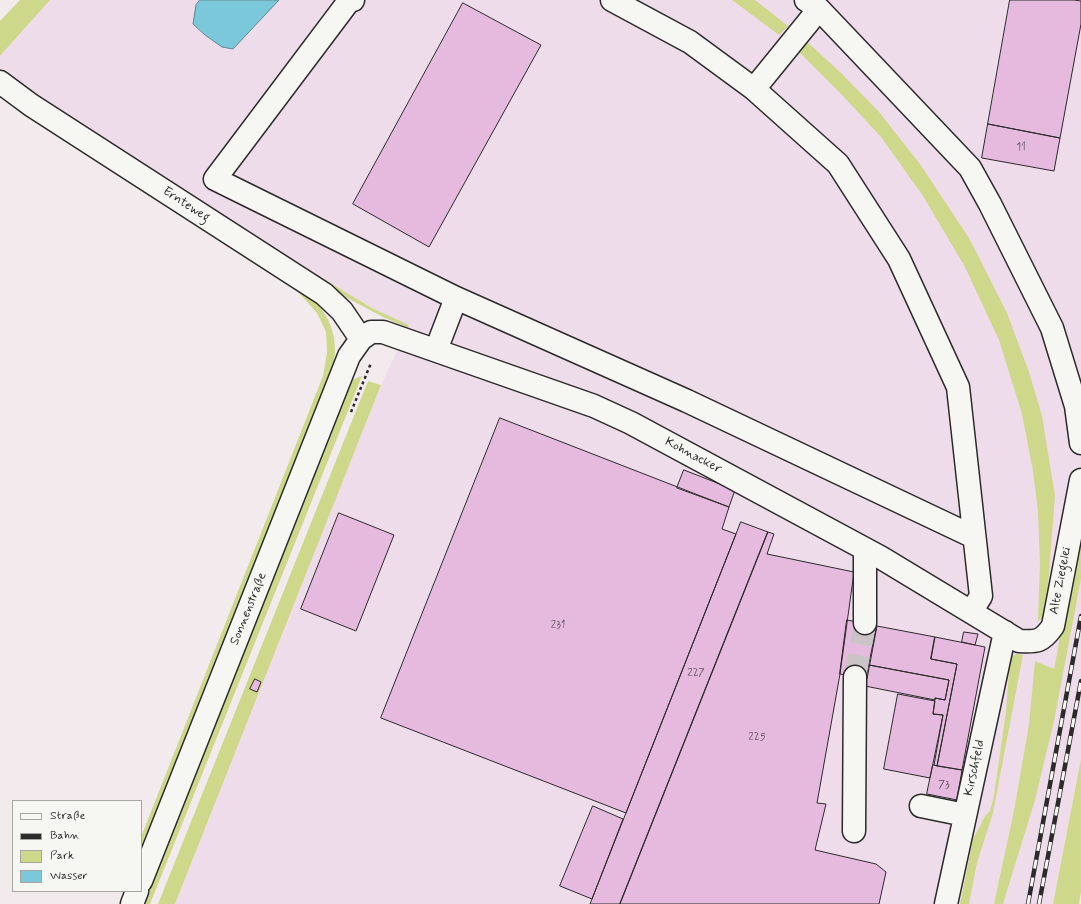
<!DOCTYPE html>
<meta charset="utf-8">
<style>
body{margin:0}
#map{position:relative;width:1081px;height:904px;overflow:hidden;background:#f3eaee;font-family:Mynerve,sans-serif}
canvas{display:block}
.legend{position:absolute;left:12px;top:800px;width:130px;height:92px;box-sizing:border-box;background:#f6f6f2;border:1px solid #a5a5a2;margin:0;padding:5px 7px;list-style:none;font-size:12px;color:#2b2b2b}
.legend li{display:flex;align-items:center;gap:8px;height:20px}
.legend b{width:20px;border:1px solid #a5a5a2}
</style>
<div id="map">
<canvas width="1081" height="904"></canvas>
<ul class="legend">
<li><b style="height:5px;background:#f6f6f2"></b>Straße</li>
<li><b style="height:5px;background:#2b2b2b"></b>Bahn</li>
<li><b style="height:11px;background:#ced88b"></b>Park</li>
<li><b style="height:11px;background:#7cc8db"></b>Wasser</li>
</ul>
</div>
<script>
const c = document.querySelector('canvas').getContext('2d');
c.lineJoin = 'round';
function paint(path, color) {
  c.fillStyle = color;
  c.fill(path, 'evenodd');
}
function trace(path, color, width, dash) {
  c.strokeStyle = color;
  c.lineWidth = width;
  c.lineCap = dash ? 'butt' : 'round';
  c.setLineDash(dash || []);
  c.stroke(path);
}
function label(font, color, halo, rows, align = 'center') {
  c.font = font + ' Mynerve,sans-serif';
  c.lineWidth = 3.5;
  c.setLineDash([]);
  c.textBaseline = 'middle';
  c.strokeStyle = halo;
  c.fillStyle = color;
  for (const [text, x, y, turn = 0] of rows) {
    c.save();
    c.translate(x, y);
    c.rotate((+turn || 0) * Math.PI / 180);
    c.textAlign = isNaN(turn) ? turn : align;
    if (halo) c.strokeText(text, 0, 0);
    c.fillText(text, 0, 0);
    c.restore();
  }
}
const built = new Path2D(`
 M50,0h1031v528l-18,144 18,-93v180l-28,145h-84l8,-41 16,-50 30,-158 -7,-1 -6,3 -4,54 -12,84 -4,16 -5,5 -12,23 -13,65h-785l206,-519 28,-60 -37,-17 -108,-65 -146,-94 -118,-80v-13z`);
const green = new Path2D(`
 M20,0h30l-50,56v-35z
 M732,0h23l33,26 -9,9z
 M805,40l36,33 38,39 41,52 49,74 38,75 22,59 13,44 13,80 -9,115 -4,7 -4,3 2,-58 -2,-51 -5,-41 -11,-57 -23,-74 -34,-73 -42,-71 -42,-59 -38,-41 -45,-45z
 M0,69l118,80 146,94 108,65 37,17 -1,3 -27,-12 -56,-30 -325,-211z
 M296,282c22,21 40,38 39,71 0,9 -4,19 -6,28l-188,472v-16l182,-461 4,-24 -1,-20 -9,-19 -25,-28z
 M362,376l-212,528h-8l210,-524z
 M368,381l13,4 -206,519h-17z
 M1081,528v51l-27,142 -19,79 -32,104h-9l20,-93 15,-87 6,-63 19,8z
 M1016,654l7,1 -30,158 -16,50 -8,41h-9l13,-65 12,-23 5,-5 4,-16 12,-84 4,-54z
 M1081,759v133l-2,12h-26z`);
const water = new Path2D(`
 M200,0h79l-46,49 -11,-2 -17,-12 -12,-11 3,-19z`);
const building = new Path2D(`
 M1010,0h64l7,1v23l-21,114 -72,-14z
 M463,3l78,42 -112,202 -76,-43z
 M988,124l72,14 -6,33 -72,-13z
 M500,418l229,89 -7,22 14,5 -110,279 -245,-95z
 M684,470l51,20 -6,17 -52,-19z
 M339,513l55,22 -38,96 -55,-22z
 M741,522l27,10 -148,372h-30l146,-370z
 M768,532l6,2 -7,20 87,18 -14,102 -23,129 9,1 -11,46 61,14 10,8 -7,32h-259z
 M847,620l30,6 -10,53 -27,-5z
 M877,626l58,11 -4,22 26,5 -20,102 -3,-1 9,-50 -10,-1 2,-16 10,2 4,-20 -80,-15z
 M964,632l14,2 -3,11 -13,-3z
 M935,637l50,10 -23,123 -25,-4 20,-102 -26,-5z
 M869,665l80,15 -4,20 -10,-2v2l-70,-14z
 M255,679l6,3 -4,10 -7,-3z
 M898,694l37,7 -2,13 10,1 -13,63 -46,-9z
 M933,765l29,5 -5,30 -30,-6z
 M593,806l30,13 -31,80 -32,-13z`);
const minorTunnel = new Path2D(`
 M855,677l10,-54`);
const path = new Path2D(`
 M351,412l20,-49`);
const minor = new Path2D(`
 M353,0l-4,1 -134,178 241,119 231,103 287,136
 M612,0l78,42 64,47 84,75 61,95 59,128 23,209 -10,16
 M806,0l13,9 151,159 20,36 62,124 24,78 5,37
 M0,82l31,23 293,189 18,17 19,28
 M754,89l65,-80
 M436,350l20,-52
 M865,623v-74
 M921,806l44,9
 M854,831l1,-154
 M141,881l208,-525 12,-17 10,-7h12l211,74 37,17 249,134 139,84c18,1 23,1 34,-15l28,-146
 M132,904l5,-13
 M946,904l59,-272`);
const rail = new Path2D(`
 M1028,904l53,-288
 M1039,904l42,-223`);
const numberNames = [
 ["11",1021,148],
 ["231",558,626],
 ["227",696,674],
 ["225",757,738],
 ["73",944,786]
];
const streetNames = [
 ["Ernteweg",186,205,33],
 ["Kohnacker",693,456,28],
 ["Alte Ziegelei",1061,581,-79],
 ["Sonnenstraße",249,609,-68],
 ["Kirschfeld",975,768,-78]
];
paint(built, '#efdcea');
paint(green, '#ced88b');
paint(water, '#7cc8db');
trace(water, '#5c8995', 1);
paint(building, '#e6badf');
trace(building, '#2b2b2b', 1);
trace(minorTunnel, '#cbc4c7', 22, [22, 11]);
trace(minor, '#2b2b2b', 25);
trace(path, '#2b2b2b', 2.5, [3, 3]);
trace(minor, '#f6f6f2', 22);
trace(rail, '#2b2b2b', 4.5);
trace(rail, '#f6f6f2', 3, [9]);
label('11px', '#5a4f58', null, numberNames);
label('13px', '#2b2b2b', '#f6f6f2', streetNames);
</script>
